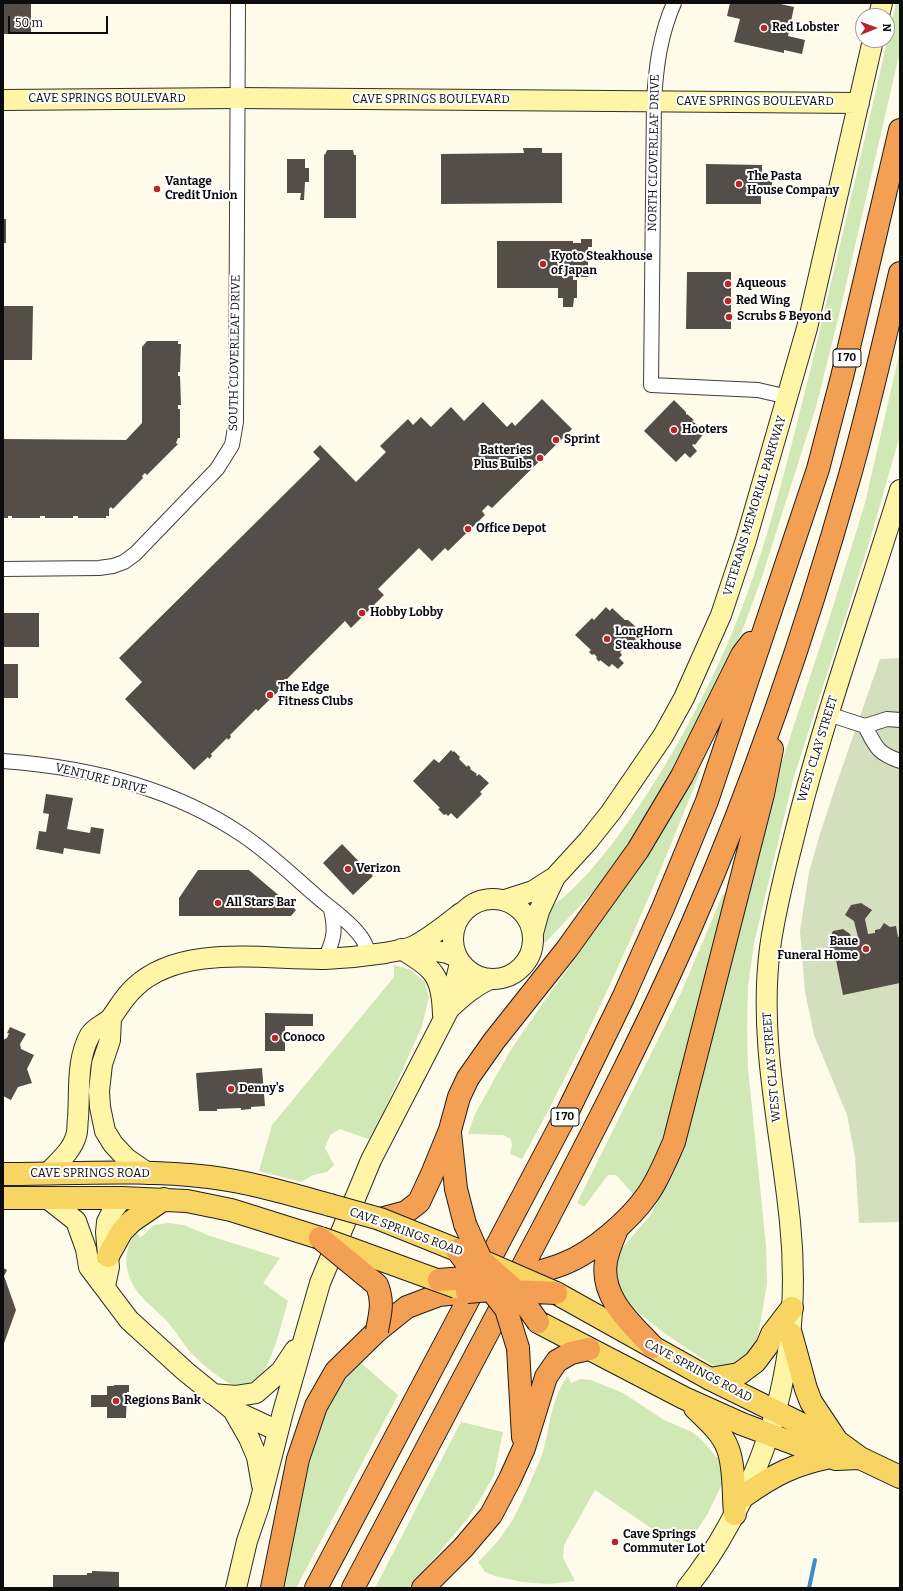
<!DOCTYPE html>
<style>
body{margin:0}
#map{position:relative;width:903px;height:1591px;overflow:hidden;background:#fffbea;font-family:Bitter,serif}
canvas{display:block}
.frame{position:absolute;inset:0;border:4px solid #0c0c0c;pointer-events:none}
.north{position:absolute;left:855px;top:8px;width:40px;height:40px;box-sizing:border-box;background:#fff;border:1px solid #9e9e9e;border-radius:50%;rotate:89deg;font-size:11px;font-weight:700;line-height:16px;text-align:center;color:#0c0c0c}
.north::after{content:'';display:block;margin:auto;width:14px;height:18px;background:#ba252a;clip-path:polygon(50% 0,100% 100%,50% 72%,0 100%)}
.scale{position:absolute;left:8px;top:16px;width:100px;height:18px;box-sizing:border-box;border:2px solid #0c0c0c;border-top:0;padding-left:5px;font-size:12px;line-height:14px;white-space:nowrap;color:#0c0c0c;-webkit-text-stroke:3px #fff;paint-order:stroke}
</style>
<div id="map">
<canvas width="903" height="1591"></canvas>
<div class="frame"></div>
<div class="north">N</div>
<div class="scale">50 m</div>
</div>
<script>
const c = document.querySelector('canvas').getContext('2d');
c.lineJoin = 'round';
function paint(path, color) {
  c.fillStyle = color;
  c.fill(path, 'evenodd');
}
function trace(path, color, width, dash) {
  c.strokeStyle = color;
  c.lineWidth = width;
  c.lineCap = dash ? 'butt' : 'round';
  c.setLineDash(dash || []);
  c.stroke(path);
}
function label(font, color, halo, rows, align = 'center') {
  c.font = font + ' Bitter,serif';
  c.lineWidth = 4;
  c.setLineDash([]);
  c.textBaseline = 'middle';
  c.strokeStyle = halo;
  c.fillStyle = color;
  for (const [text, x, y, turn = 0] of rows) {
    c.save();
    c.translate(x, y);
    c.rotate((+turn || 0) * Math.PI / 180);
    c.textAlign = isNaN(turn) ? turn : align;
    if (halo) c.strokeText(text, 0, 0);
    c.fillText(text, 0, 0);
    c.restore();
  }
}
const green = new Path2D(`
 M896,3h4v48l-60,260 -24,96 -55,173 -17,46 -38,84 -29,55 -36,60 -35,53 -59,63 -16,12c3,-13 6,-27 13,-39 5,-7 14,-12 20,-17 18,-16 34,-35 49,-54 41,-55 76,-116 105,-178 44,-94 68,-198 93,-298 29,-121 57,-242 85,-364z
 M900,351v84l-30,105 -77,240 -39,163 -6,44 -1,40 1,41 18,178 1,38 -9,52 -4,10 -7,9 -8,6 -14,5 -10,1 -48,-32 -29,-23 -19,-21 -6,-21 4,-16 32,-37 25,-44 13,-35 85,-346 59,-179 34,-110z
 M697,770l3,2c-52,132 -109,263 -178,387l-12,-5 2,-8 -1,-7 -8,-4 -35,-1 7,-20 35,-63 40,-58 27,-37z
 M723,894l8,3 -63,225 -16,45 -18,28 -18,-20h-8l-24,32 -7,-4 104,-210z
 M394,965l17,5 14,12 4,15 -7,29 -51,114 -31,-11 -10,6 -5,13 9,17 -7,7 -14,3 -12,7 -42,-11 13,-46 122,-148z
 M168,1223l16,2 26,11 70,22 -17,25 25,18c-8,28 -15,58 -31,83 -7,1 -18,4 -24,1 -11,-4 -38,-26 -45,-36 -8,-10 -15,-22 -24,-31 -14,-14 -28,-22 -35,-42 -5,-16 -3,-30 7,-43l5,4 13,-12z
 M361,1363l37,32 -102,193h-17l30,-125 14,-51 27,-39z
 M568,1376l3,7 9,-4 11,1 32,13 41,27 28,12 10,8 15,18 7,-4 1,24 -18,37 -18,27 -8,1 -14,-4 -72,-49 -31,55 -1,13 12,23 -26,3 -27,-2 -27,-6 -10,-4 -7,-10c28,-26 40,-49 54,-84 4,-9 8,-17 11,-26 7,-25 8,-55 25,-76z
 M461,1422l42,10 -9,43 -13,23 -13,20 -59,70h-34z`);
const cemetery = new Path2D(`
 M900,658v564l-41,1 -4,-66 -8,-42 -33,-80 -9,-43 -5,-61 9,-59 11,-38 15,-46 45,-129z`);
const stream = new Path2D(`
 M809,1588l6,-28`);
const building = new Path2D(`
 M3,3h28v31h-28z
 M730,3h46l18,4 -6,29 17,4 -3,14 -18,-4v3l-50,-11 6,-23 -13,-3z
 M523,148h19v5h20v50l-121,1v-50l83,-1z
 M327,150h26l1,5h2v63h-32v-64l1,1z
 M287,159h18v9h4v14h-4l-1,18h-4l1,-7h-14z
 M706,164l56,1v11h10v16h-11v12h-55z
 M3,219h3v24h-3z
 M581,239h11v8h-4v30h-15v3h4v18h-3l-1,9h-10v-9h-5v-10h-61v-47h76v2h8z
 M687,272h44v57h-45z
 M3,306h30l-1,54h-29z
 M147,341h31v3h3l-1,28h-2v4h2l1,29h-3v4h2v29h-2l-2,5 2,1 -31,31 -2,-2 -3,3 1,2 -30,31 -2,-2 -2,2v7h-3v2h-28v-2h-5v2h-28v-2h-5v2h-28v-2h-4v2h-5v-79l123,1 16,-17v-76z
 M542,399l30,30 -80,79 -4,-3 -6,6 3,4 -37,36 -3,-3 -13,13 -13,-13 -41,41 6,6 -33,33 -6,-7 -60,60 1,1 -4,6 -19,18 -5,5 -2,-2 -26,26 1,2 -3,3 -1,-2 -16,16 1,2 -3,3 -1,-2 -14,13 -69,-71 17,-17 -23,-24 201,-199 -7,-7 7,-7 36,37 30,-30 -6,-6 28,-27 5,6 8,-8 10,10 20,-20 13,14 19,-19 24,25 5,-5 3,4z
 M674,400l12,12v3l1,-1 7,6 -2,1 12,9 -2,1 2,2 -9,12 -1,-1 -2,1 5,6 -7,7 -5,-5 -9,9 -32,-31z
 M606,607l4,4 2,-3 13,12h3l7,6 -1,4 4,4 -2,3 1,1 -3,3 -2,-1 -8,10 -1,-1 -3,3 2,3 -3,3 5,5 -6,6 -6,-5 -3,3 -9,-7 -1,2 -3,-4 1,-1 -3,-3 -2,1 -3,-3 2,-2 -16,-15 17,-17 2,2z
 M3,613h36v34h-36z
 M3,664h15v34h-15z
 M451,750l2,2 1,-1 6,6 -1,2 8,8 1,-2 3,3 -1,1 7,5 -1,1 1,1 2,-2 10,9 -9,9 2,2 -25,25 -6,-6 -3,3 -2,-2 -2,1 -6,-6 2,-1 -27,-27 21,-22 5,4z
 M46,794l27,4 -6,31 23,4 1,-6 13,2 -4,25 -36,-6 -1,6 -27,-5 3,-18 7,1 3,-18 -6,-1z
 M342,844l31,32 -20,19 -30,-32z
 M198,870h51l47,40 -5,6h-112v-18z
 M861,903l11,7 -7,9 3,15 7,-1v-3l5,-1 4,-6 6,4 6,-1 2,11 2,-1v47l-57,12 -9,-45 -4,-2 -1,-9 4,-8 10,-2 7,5 1,4 7,-1 -4,-16 -9,-6 6,-10z
 M265,1013l48,1v12h-28v25h-20z
 M10,1027l16,7 -6,10 1,5 13,6 -7,14 5,14 -14,4 -7,13 -8,-4v-56l4,-2 2,-5h-2z
 M262,1068l3,38 -14,1v2l-10,1v-2l-24,1v2h-18l-3,-38z
 M3,1268l4,2 -3,6 12,34 -13,36z
 M114,1385h15v7h-2l-1,26h-19v-11h-16v-12h16v-9h7z
 M92,1571l27,1v16h-66v-13h34v-2h5z`);
const street = new Path2D(`
 M674,3c-14,32 -18,64 -20,98l-3,284 107,5 30,7
 M3,569l96,-1 14,-2 11,-4 11,-8 82,-85 15,-24 4,-23 2,-419
 M828,714l37,12 22,-7 13,1
 M865,726c11,21 12,27 35,35
 M3,761c83,6 171,27 241,75 25,17 47,38 70,58 15,14 35,26 47,43 4,5 6,12 9,18
 M325,959c9,-20 11,-28 6,-49`);
const secondary = new Path2D(`
 M879,16l3,-13
 M3,100l234,-2 622,5
 M453 939a40 40 0 1 1 80 0a40 40 0 1 1-80 0Z
 M505,900l28,-9 22,-14 33,-36 23,-29 52,-76 21,-38 37,-83 25,-75 61,-212 66,-288
 M533,933l6,-22 16,-34
 M414,947l33,6 10,4
 M401,949c33,19 41,27 42,66
 M449,1009c13,-12 25,-23 41,-30
 M111,1018l-1,22 -8,24 -3,27 1,16 5,24 8,13 13,14 23,16
 M47,1174c10,-11 25,-23 29,-38 2,-5 1,-12 2,-18 2,-27 -2,-58 12,-83 4,-7 15,-11 21,-17 8,-11 13,-21 24,-31 47,-44 131,-27 190,-28 20,-1 40,-3 60,-6 9,-2 21,-3 29,-7 16,-8 33,-22 47,-33
 M48,1199l28,22 10,28 3,18 40,53 56,51 48,39 45,21
 M105,1286l4,-19 -3,-35 1,-10 5,-10 10,-14
 M212,1394l24,2 20,-3 25,-22 14,-21
 M233,1410l16,28 8,19 5,28
 M236,1588l11,-47 12,-35 24,-94 37,-129 51,-123 78,-151 11,-46
 M687,1588c15,-19 29,-40 41,-62 54,-95 73,-196 62,-304 -9,-91 -32,-182 -20,-274 5,-36 14,-72 23,-107 29,-119 71,-234 107,-351`);
const primary = new Path2D(`
 M3,1174c68,0 138,-5 206,3 41,5 81,17 121,28
 M3,1198h119l65,3 44,9 89,28
 M108,1256l14,-25 10,-10 32,-22
 M556,1293l154,86 128,63 22,16 40,19
 M538,1322l146,76 58,26 88,33 6,2 24,-1
 M791,1334l15,55 5,13 26,39
 M710,1379l29,-5 16,-12 12,-16 5,-12 20,-26
 M695,1408c12,12 27,24 33,41 7,19 5,44 7,65
 M744,1496c31,-22 49,-31 86,-39`);
const highway = new Path2D(`
 M450,1133l6,56 9,35
 M380,1219l26,-7 13,-10 13,-28 18,-44 9,-33 9,-19 26,-37 73,-92 71,-99 44,-74 60,-121 9,-12
 M617,1229c-4,10 -9,21 -11,32 -6,37 25,62 47,86
 M522,1277c13,-4 28,-8 41,-13 29,-11 67,-44 85,-70 11,-16 18,-34 26,-52l89,-348 9,-45
 M518,1348l5,89
 M272,1588l26,-129 18,-53 20,-35 41,-40 30,-24 32,-12 28,-3
 M316,1588l253,-479 54,-111 40,-90 44,-107 111,-332 24,-92 58,-247
 M353,1588c63,-121 128,-241 191,-362 52,-100 104,-200 149,-304 63,-144 114,-295 157,-447 19,-67 34,-134 50,-202
 M423,1588l40,-40 28,-33 19,-36 14,-31 22,-71 11,-16 14,-8 18,-4`);
const primaryBridge = new Path2D(`
 M330,1205l50,14 77,31 99,43
 M321,1238l135,49`);
const highwayBridge = new Path2D(`
 M465,1224l16,36 35,31 22,31
 M320,1238l57,47c7,18 3,28 0,46
 M457,1250l19,26 15,14 15,19 12,39
 M439,1280l49,-4
 M467,1292l24,-2 65,3`);
const markers = [
 [764,28,4,"#ba252a"],
 [739,184,4,"#ba252a"],
 [157,189,4,"#ba252a"],
 [543,264,4,"#ba252a"],
 [728,284,4,"#ba252a"],
 [728,301,4,"#ba252a"],
 [729,317,4,"#ba252a"],
 [674,430,4,"#ba252a"],
 [556,440,4,"#ba252a"],
 [540,458,4,"#ba252a"],
 [468,529,4,"#ba252a"],
 [362,613,4,"#ba252a"],
 [607,639,4,"#ba252a"],
 [270,695,4,"#ba252a"],
 [348,869,4,"#ba252a"],
 [218,903,4,"#ba252a"],
 [866,949,4,"#ba252a"],
 [275,1038,4,"#ba252a"],
 [231,1089,4,"#ba252a"],
 [116,1401,4,"#ba252a"],
 [615,1542,4,"#ba252a"]
];
const shields = [
 [847,358,28],
 [565,1117,28]
];
const shieldNames = [
 ["I 70",847,358],
 ["I 70",565,1117]
];
const poiNames = [
 ["Red Lobster",772,28],
 ["The Pasta",747,177],
 ["House Company",747,191],
 ["Vantage",165,182],
 ["Credit Union",165,196],
 ["Kyoto Steakhouse",551,257],
 ["of Japan",551,271],
 ["Aqueous",736,284],
 ["Red Wing",736,301],
 ["Scrubs & Beyond",737,317],
 ["Hooters",682,430],
 ["Sprint",564,440],
 ["Batteries",532,451,"right"],
 ["Plus Bulbs",532,465,"right"],
 ["Office Depot",476,529],
 ["Hobby Lobby",370,613],
 ["LongHorn",615,632],
 ["Steakhouse",615,646],
 ["The Edge",278,688],
 ["Fitness Clubs",278,702],
 ["Verizon",356,869],
 ["All Stars Bar",226,903],
 ["Baue",858,942,"right"],
 ["Funeral Home",858,956,"right"],
 ["Conoco",283,1038],
 ["Denny's",239,1089],
 ["Regions Bank",124,1401],
 ["Cave Springs",623,1535],
 ["Commuter Lot",623,1549]
];
const streetNames = [
 ["CAVE SPRINGS BOULEVARD",107,99],
 ["CAVE SPRINGS BOULEVARD",431,100],
 ["CAVE SPRINGS BOULEVARD",755,102],
 ["NORTH CLOVERLEAF DRIVE",654,153,-89],
 ["SOUTH CLOVERLEAF DRIVE",235,353,-89],
 ["VETERANS MEMORIAL PARKWAY",755,506,-73],
 ["WEST CLAY STREET",818,749,-73],
 ["VENTURE DRIVE",101,779,14],
 ["WEST CLAY STREET",772,1067,-95],
 ["CAVE SPRINGS ROAD",90,1174],
 ["CAVE SPRINGS ROAD",406,1232,20],
 ["CAVE SPRINGS ROAD",698,1371,28]
];
paint(green, '#cfe8b5');
paint(cemetery, '#d4dfbd');
trace(stream, '#378fcc', 4);
paint(building, '#544d48');
trace(street, '#3f3f3f', 16);
trace(secondary, '#2e2e2e', 22);
trace(primary, '#1d1d1d', 24);
trace(highway, '#1d1d1d', 24);
trace(street, '#fff', 14);
trace(secondary, '#fef6a6', 20);
trace(primary, '#f8d562', 22);
trace(highway, '#f39f54', 22);
trace(primaryBridge, '#1d1d1d', 24, []);
trace(highwayBridge, '#1d1d1d', 24, []);
trace(primaryBridge, '#f8d562', 22);
trace(highwayBridge, '#f39f54', 22);
for (const [x, y, r, color] of markers) {
  const dot = new Path2D();
  dot.arc(x, y, r, 0, 2 * Math.PI);
  c.fillStyle = color;
  c.fill(dot);
  trace(dot, '#fff', 1.5);
}
for (const [x, y, w] of shields) {
  const box = new Path2D();
  box.roundRect(x - w / 2, y - 9, w, 18, 3);
  c.fillStyle = '#fff';
  c.fill(box);
  trace(box, '#0c0c0c', 1);
}
label('bold 11px', '#0c0c0c', null, shieldNames);
label('bold 12px', '#0c0c0c', '#fff', poiNames, 'left');
label('12px', '#0c0c0c', '#fff', streetNames);
</script>
